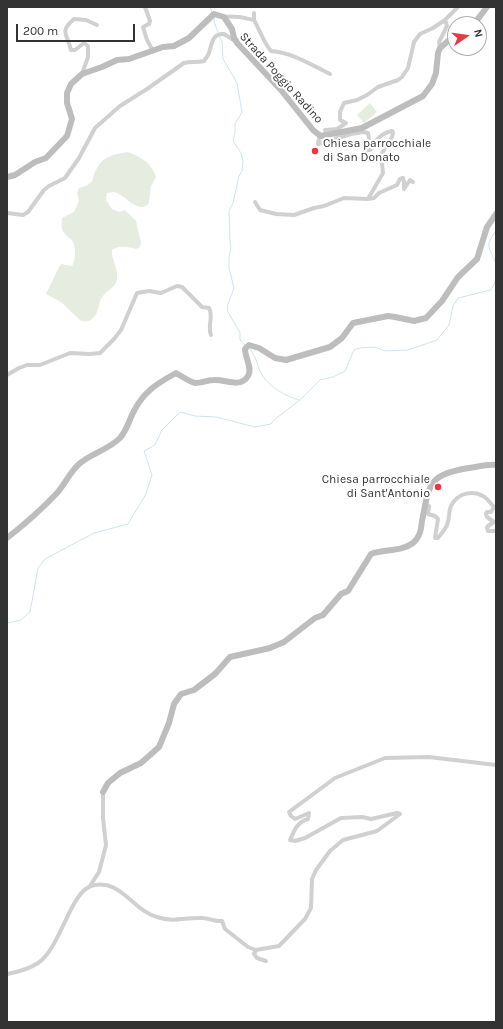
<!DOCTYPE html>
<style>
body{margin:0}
#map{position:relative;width:503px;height:1029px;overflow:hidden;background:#fff;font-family:Karla,sans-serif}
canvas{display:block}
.frame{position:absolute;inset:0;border:8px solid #333;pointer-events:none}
.north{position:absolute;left:447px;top:16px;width:40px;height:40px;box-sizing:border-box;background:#fff;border:1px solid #adadad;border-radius:50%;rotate:77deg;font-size:11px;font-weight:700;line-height:16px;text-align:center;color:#333}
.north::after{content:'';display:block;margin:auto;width:14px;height:18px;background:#e63946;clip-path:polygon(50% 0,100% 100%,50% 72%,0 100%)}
.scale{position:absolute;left:16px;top:24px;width:119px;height:18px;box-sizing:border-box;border:2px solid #333;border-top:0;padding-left:5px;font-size:12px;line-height:14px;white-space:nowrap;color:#333;-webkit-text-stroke:3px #fff;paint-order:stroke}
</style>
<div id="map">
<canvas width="503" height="1029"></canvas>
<div class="frame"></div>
<div class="north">N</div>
<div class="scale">200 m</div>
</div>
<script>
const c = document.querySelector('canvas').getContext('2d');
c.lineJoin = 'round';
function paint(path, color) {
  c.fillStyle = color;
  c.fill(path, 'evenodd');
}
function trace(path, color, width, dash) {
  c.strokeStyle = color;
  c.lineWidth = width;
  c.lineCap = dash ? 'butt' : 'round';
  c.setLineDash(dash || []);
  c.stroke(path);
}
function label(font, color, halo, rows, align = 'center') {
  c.font = font + ' Karla,sans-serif';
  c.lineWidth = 4;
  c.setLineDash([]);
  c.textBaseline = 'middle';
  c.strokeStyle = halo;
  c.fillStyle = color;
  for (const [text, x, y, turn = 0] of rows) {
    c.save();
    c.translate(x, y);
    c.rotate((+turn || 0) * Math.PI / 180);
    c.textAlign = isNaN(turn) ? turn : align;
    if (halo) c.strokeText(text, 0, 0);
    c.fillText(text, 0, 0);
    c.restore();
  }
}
const green = new Path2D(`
 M370,103l7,9 -13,11 -7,-8z
 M128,152c13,5 24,11 28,25l-5,9 -2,17c-12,13 -24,-10 -36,-11 -2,0 -4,1 -6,1l-1,7 6,9 8,3 5,-2 11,11 5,22 -1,4 -4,2c-8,-2 -17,-4 -24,1 -1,10 6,17 5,27 0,12 -12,13 -16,22 -3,6 -2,14 -9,20 -3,3 -7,2 -11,2l-20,-19 -15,-8 11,-23 4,-7 11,2c4,-6 4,-20 0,-26 0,0 -5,-4 -5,-4 -6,-5 -6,-11 -5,-18l12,-6 5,-11 -2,-8 2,-5c18,-5 11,-8 18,-20 5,-11 20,-15 31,-16z`);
const stream = new Path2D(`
 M210,7l2,5
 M214,17v4l4,12
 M219,36l3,5 1,18 14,24 5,29 -7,12v8l-2,9 8,12 2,8 -1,10 -3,5 -6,27 -4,8 1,30 1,7 -2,9v11l5,20 -7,19 1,5 12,21v7l6,6
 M496,231c-14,17 -4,18 0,34
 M250,349c2,4 5,7 6,11 2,5 3,11 6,15 8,13 24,21 37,25
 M7,623l14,-3 9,-8 8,-44 7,-9 49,-26 34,-9 18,-30 6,-19 -8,-24 11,-6 7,-15 18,-18 15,4 21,1 39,10 16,-3 3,-4 26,-20 20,-20 13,-3 12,-6 9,-21 5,-2 15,-1 12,4 22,-1 29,-10 12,-15 4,-19 5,-8 33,-8 5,-10`);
const street = new Path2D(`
 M145,7l5,14 -1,3 -6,3 4,13 5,9h3
 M224,17c11,-2 20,1 30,3 6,10 9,22 17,31 22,2 39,13 59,23
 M254,20v-7
 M440,48l-1,-6 8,-16 -2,-6
 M82,74l6,-17v-11l-4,-3 -9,7h-4c-4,-17 -12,-18 3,-31l12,1 11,5
 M326,135l-1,-5 12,-1 9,-6 -6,-3v-8l4,-9 13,-3 10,-5 11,-8 20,-7 4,-3 6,-9 6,-26 6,-8 13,-6 12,-8 13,-13
 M319,138l-1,6 33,-10 1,-2
 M368,199l6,-1 5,-5 18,-8 3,-6 3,-1 1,4v7l6,-9 3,2
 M255,202l5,8 16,4 18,1 20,-7 10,-2 20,-8 24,1 15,-26 -2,-18 11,-18 1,-4 -1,-2c-11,2 -17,9 -22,19h-2l-1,-3 2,-8 -1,-6 -5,-1 -12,2
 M7,213l16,2 5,-3 16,-22 5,-4 16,-8 14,-20 16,-30 25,-22 27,-17 37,-26c7,-2 12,0 20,-2 1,-2 4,-5 5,-8 3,-9 3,-20 15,-19l11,7
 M7,375l12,-7 8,-3h13l30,-12 20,1 10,-1 14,-14 7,-9 16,-37 12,-2 12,2 16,-7 5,1 20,20 7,1c5,9 -2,18 2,27
 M425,503l4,3 -1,8 7,2 3,3 -3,19h3c3,-4 7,-8 9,-13 3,-7 1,-15 5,-21 7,-11 21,-14 31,-8 4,2 8,8 11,11l-3,5h-4l-1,2 1,3 7,5 -6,4 -1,2 1,3h8
 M90,886l9,-14 7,-27 -3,-27v-26
 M266,961l-9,-3 -3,-4 2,-4 23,-4 26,-27 6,-11 1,-29 4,-9 14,-19 13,-11 34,-9 23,-17 -3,-1 -26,6 -9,-2 -21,1 -36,20 -10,3 -5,-1c4,-9 7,-18 18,-21l1,-6 -14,6 -4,-3 -2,-4 46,-34 50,-20 44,-1 67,8
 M7,974c11,-2 22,-5 31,-11 22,-14 32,-70 53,-77 29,-9 41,24 66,31 19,6 27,0 45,1 8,0 12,4 20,3l3,8 23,18 8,3`);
const secondary = new Path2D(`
 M474,24l13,-17
 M7,177l8,-2 20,-13 11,-4 21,-22 5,-17 -5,-16v-10l4,-9 11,-10 20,-7 15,-7 12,-1 34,-12 11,-1 15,-8 25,-24 10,3 8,12 2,9 4,6 43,46 32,40 5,4 3,2 41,-8 61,-32 9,-12 4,-11 2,-20 2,-5 8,-7 7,-2
 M7,538c18,-14 34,-28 50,-45 8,-9 13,-21 22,-29 13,-11 29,-14 41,-26 7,-8 9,-18 14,-27 10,-20 24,-28 42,-38 5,3 14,9 19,10 7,0 13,-3 19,-3 11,-1 26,9 34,-4 5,-8 -3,-17 -3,-27l4,-4 10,3 16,10 11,2 44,-13 12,-9 11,-15 35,-7 7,1 19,4 12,-3 16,-17 16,-24 19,-18 10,-32 9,-13
 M103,792l5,-9 12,-10 21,-10 18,-16 10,-24 5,-19 7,-10 13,-4 21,-16 15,-17 40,-9 14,-6 31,-24 8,-3 18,-21 7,-3 23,-37c13,-5 30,-2 42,-11 7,-6 8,-13 9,-22 7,-35 5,-47 47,-53 8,-1 19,-4 27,-3`);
const markers = [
 [315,151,4,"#e63946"],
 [438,487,4,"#e63946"]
];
const streetNames = [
 ["Strada Poggio Radino",281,78,48]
];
const poiNames = [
 ["Chiesa parrocchiale",323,144],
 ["di San Donato",323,158],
 ["Chiesa parrocchiale",430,480,"right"],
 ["di Sant'Antonio",430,494,"right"]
];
paint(green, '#e6ecdf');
trace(stream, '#cfe2ee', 1);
trace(street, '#d0d0d0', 4);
trace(secondary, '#bdbdbd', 6);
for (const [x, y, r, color] of markers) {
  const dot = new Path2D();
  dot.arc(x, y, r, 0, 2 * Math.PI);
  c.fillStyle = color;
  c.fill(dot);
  trace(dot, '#fff', 1.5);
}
label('12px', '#333', '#fff', streetNames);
label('12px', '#333', '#fff', poiNames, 'left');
</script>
